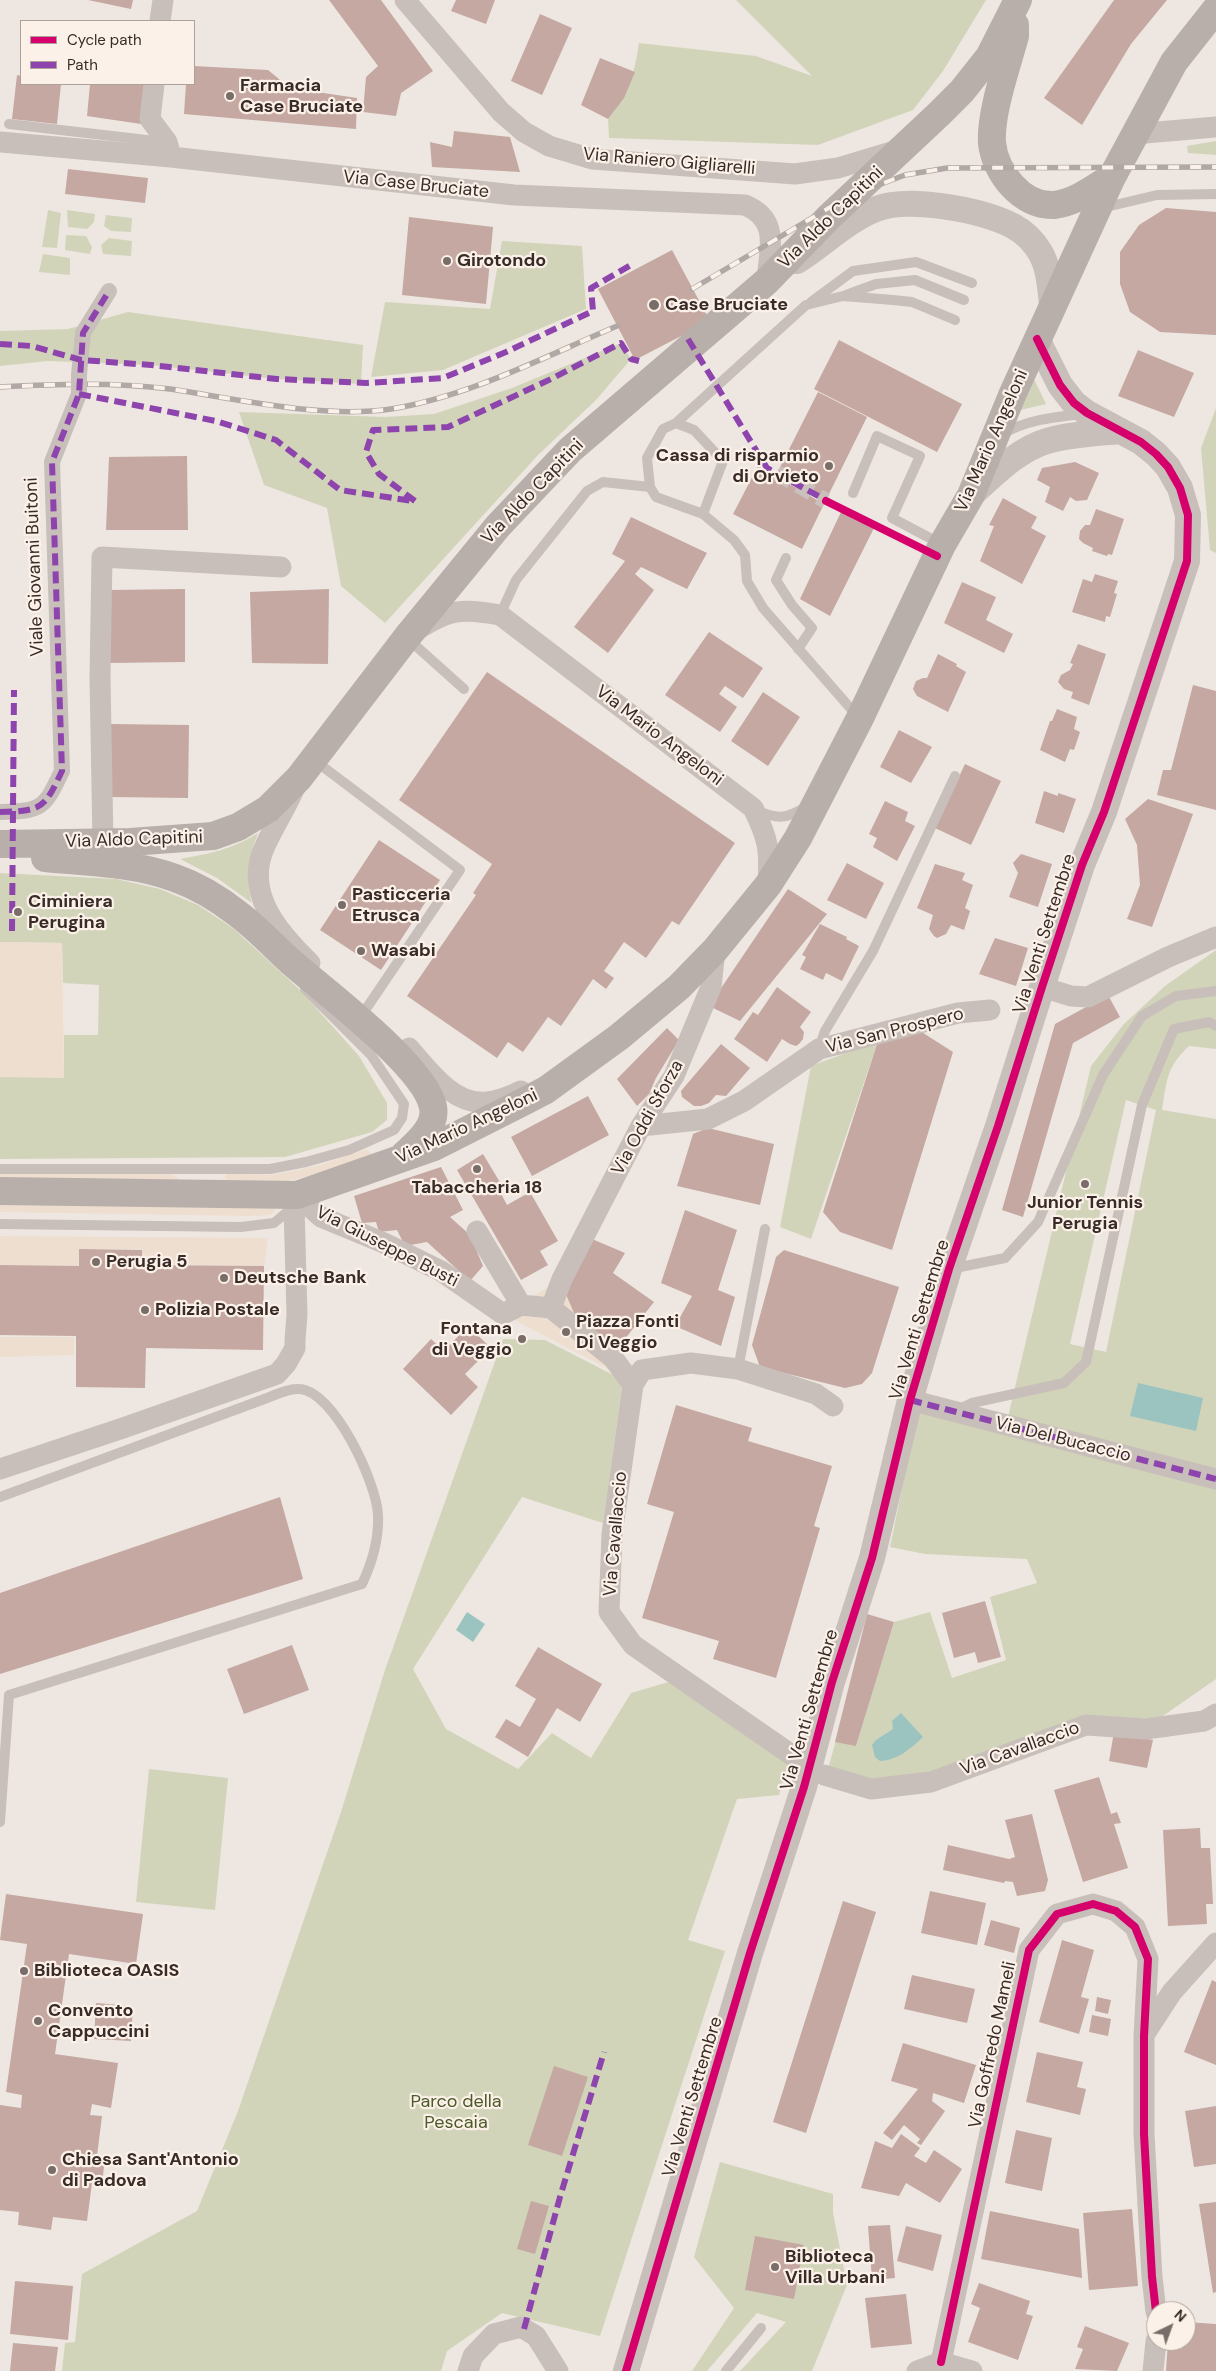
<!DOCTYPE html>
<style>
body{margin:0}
#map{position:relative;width:1216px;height:2371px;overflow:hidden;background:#eee7e1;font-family:"DM Sans",sans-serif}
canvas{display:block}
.legend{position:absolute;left:20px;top:20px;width:175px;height:65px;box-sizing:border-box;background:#fbf1e8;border:1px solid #ada29b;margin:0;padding:6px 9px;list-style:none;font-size:15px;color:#392b27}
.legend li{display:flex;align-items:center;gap:10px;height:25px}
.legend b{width:25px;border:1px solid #ada29b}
.north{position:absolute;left:1146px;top:2301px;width:50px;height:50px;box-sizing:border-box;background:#fbf1e8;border:1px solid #ada29b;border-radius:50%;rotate:42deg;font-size:14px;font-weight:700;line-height:20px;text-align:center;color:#392b27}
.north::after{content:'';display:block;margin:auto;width:18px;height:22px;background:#786d68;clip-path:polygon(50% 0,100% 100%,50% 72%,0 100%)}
</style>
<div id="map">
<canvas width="1216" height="2371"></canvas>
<ul class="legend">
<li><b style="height:6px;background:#d6006c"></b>Cycle path</li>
<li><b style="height:6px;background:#8e44ad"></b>Path</li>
</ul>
<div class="north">N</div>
</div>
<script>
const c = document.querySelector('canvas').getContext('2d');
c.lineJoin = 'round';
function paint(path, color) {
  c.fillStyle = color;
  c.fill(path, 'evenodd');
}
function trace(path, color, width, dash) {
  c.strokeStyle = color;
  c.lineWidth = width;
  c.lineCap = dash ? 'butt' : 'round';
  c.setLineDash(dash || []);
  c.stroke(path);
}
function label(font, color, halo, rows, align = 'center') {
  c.font = font + ' "DM Sans",sans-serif';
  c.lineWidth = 4.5;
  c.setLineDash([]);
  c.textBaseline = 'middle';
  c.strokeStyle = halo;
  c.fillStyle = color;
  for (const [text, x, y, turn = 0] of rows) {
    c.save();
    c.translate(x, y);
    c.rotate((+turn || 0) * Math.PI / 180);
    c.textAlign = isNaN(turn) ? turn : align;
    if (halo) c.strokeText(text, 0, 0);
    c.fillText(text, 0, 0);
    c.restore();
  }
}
const green = new Path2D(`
 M736,0h250l-43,71 -30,39 -95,35 -209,-7 -1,-19c20,-26 26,-43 31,-76l117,13 56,20z
 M1216,141v14l-28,-2 -1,-7z
 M48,210l13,3 -4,35 -15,-1z
 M67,210l28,4 -1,8 -7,7 -19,-2z
 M106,215l26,3 -1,14 -20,-1 -7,-5z
 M66,235l20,1 6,11 -2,7 -25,-4z
 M109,238l23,3 -1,15 -28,-2 -2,-9z
 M502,241l80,5 4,63 -143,61 -72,7 14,-75 105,7z
 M43,254l27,4v17l-31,-3z
 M128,312l235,33 -2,39 -84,-5 -126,-14 -103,-4 -48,5v-35l68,-2z
 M621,343l10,16 -35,41 -58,55 -153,168 -44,-37 -14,-78 -63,-23 -25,-73 146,5 49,-3 78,-26z
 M1034,379l12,25 -26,6z
 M1216,408v145l-6,-3 -9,-102z
 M258,833c-9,24 -13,45 -6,70l-35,-25 -37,-19c29,-5 53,-10 78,-26z
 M0,873l116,6 44,10 38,16 36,24 66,61 59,66 28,47v17l-15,12 -87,25 -285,2v-82h64v-42h34l1,-50 -36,-2 -1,-40 -62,-1z
 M1216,950v99l-27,-3c-23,22 -22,34 -27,64l54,9v354l-208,-56 83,-351 33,-42 41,-38zM1126,1100l30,10 -50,242 -36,-8z
 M878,1041l-67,198 -31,-12 31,-161z
 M503,1339l42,1 78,40 -20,143 -81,-26 -109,172 33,60 72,40 34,-36 39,25 40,-65 41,-12 117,81 -10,33 -42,4 -49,141 37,11 -125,385 -98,-23 -55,38 -6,20h-379l3,-28 10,-1 7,-68 115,-63 41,-100 103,-299 44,-142z
 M918,1410l298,79v190l-56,39 -64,2 -163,57 -62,6 -43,-14 8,-29 20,6 38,-124 36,-10 22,66 54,-18 -16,-63 47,-14 -10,-24 -102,-5 -35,-7z
 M149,1769l79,9 -13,132 -79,-8z
 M720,2162l113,32v19l14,72 -35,86h-72l46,-49 -29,-9 -50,58h-15l42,-63 -40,-51z`);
const plaza = new Path2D(`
 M0,942l62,1 2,135 -64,-1z
 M367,1149l5,5 -2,4 -50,16 -33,7 -57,1 -6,-5 5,-4 42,2 22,-4 27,-6z
 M0,1174h170l8,4 -4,6 -174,-2z
 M0,1201l265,2 11,7 -6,5 -19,1 -251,-4z
 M0,1236l268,2 -4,28 -121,-2 -1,-15h-63l-1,17 -78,1z
 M562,1279l12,34 34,56 -105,-55z
 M0,1337h74v18l-74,2z`);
const water = new Path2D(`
 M1138,1383l65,15 -7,33 -66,-15z
 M467,1612l18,12 -12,18 -17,-12z
 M901,1713l22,24c-13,12 -25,23 -43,24l-5,-4 -3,-12 4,-5 17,-11 -1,-8z`);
const building = new Path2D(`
 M88,0h45l-2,9z
 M329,0h52l52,71 -32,22 -5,23 -33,-4 3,-35 12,-11z
 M456,0h39l-9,24 -35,-13z
 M1114,0h53l-36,44 -49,81 -38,-27z
 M540,14l32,14 -30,67 -31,-14z
 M600,58l35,14 -11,26 -16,21 -27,-14z
 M194,66l74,4 22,18 67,10 -1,31 -172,-15 2,-30h8z
 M17,75l4,1v8h40l-4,40 -45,-5z
 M90,84h56l-5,40 -54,-8z
 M454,131l56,6 10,35 -88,-5 -2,-25 22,5z
 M68,169l80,9 -3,25 -80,-9z
 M1166,208l50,4v123l-56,-3 -30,-20 -10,-28v-32l19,-27z
 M409,217l84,10 -7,77 -84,-9z
 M672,250l38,71 -75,39 -37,-71z
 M839,340l123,64 -25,48 -123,-63z
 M1138,350l56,23 -20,44 -56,-21z
 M818,392l49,25 -42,85 -49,-27z
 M187,456l1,74h-82l3,-73z
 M1075,462l24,11 -12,27 -11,1 -6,-4 -7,14 -18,-9 5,-15 -13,-7 5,-12z
 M758,466l66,38 -22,45 -69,-35z
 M1003,498l34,19 -6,11 15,8 -24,48 -42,-23 14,-35 -5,-1z
 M1096,509l28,10 -12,36 -4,-1 -1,2 -15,-5 1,-3 -10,-5 -4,-4 1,-8 5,-6h5z
 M841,512l33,16 -44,88 -30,-17z
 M631,517l76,36 -20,36 -46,-22 -6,7 19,16 -46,63 -34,-26 51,-66 -13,-7z
 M1095,574l23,7 -4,12 3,1 -7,23 -4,-1 -1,6 -33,-10 11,-33 9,3z
 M962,582l34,15 -10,23 27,14 -9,19 -60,-30z
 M185,589v73l-78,1 3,-73z
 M329,589l-1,75 -76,-1 -2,-71z
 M709,632l54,36 -20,30 -18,-12 -6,8 18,13 -17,25 -55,-37z
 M1078,644l28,10 -17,51 -18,-7 2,-6 -9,-3 -6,-7 3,-7 9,-5 3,-6 -3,-1z
 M938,654l19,10 -1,2 10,6 -18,40 -31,-16 -4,-7 3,-8 7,-3h4z
 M487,672l248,171 -56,82 -7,-4 -26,37 -22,-16 -20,29 10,7 -8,11 -13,-10 -32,47 -13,-9 -25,35 -15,-10 -11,16 -90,-62 69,-101 -3,-2 19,-29 -93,-64z
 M1193,685l23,6v119l-59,-15 6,-25h8z
 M763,692l37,25 -32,49 -37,-25z
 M1057,709l20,8 -3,12 6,3 -6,18 -4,-1 -5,13 -25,-12 10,-29h2z
 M110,724l79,1 -1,73 -78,-1z
 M899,730l33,17 -21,36 -31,-16z
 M965,764l36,17 -30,64 -36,-17z
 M1044,791l14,5v-3l18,6 -12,34 -29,-10z
 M1148,799l45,15 -41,113 -25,-8 13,-34 -3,-40 -12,-26z
 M885,801l23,11 -3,9 10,5 -18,35 -24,-14 4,-9 -8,-4z
 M379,840l61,40 -59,90 -61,-40z
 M1021,854l31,10 -14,43 -29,-10 9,-24 -5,-10z
 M847,863l37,20 -18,36 -39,-19z
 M935,864l30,9 -3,7 11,5 -8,23 5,3 -6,19 -13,-5 -5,9 -9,4 -3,-2 -5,-7 4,-14 -16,-7z
 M788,889l39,25 -87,107 -31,-15z
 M820,924l27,13 -1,2 13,7 -17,35 -16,-8 -3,7 -23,-11 6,-12 -4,-2z
 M995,938l33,10 -12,38 -37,-12z
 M777,987l34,25 -11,15 4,5 -1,7 -4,5 -3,2 -6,-2 -8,-5 -15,23 -33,-23 19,-27 5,3z
 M1108,995l12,22 -47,26 -50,174 -21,-7 53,-186z
 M667,1028l12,12 -23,38 -7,16 -12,12 -20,-27z
 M920,1031l33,21 -61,198 -52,-18 -17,-20 55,-171z
 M721,1044l29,24 -24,28 -10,-1 -7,8 -8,3h-7l-12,-9 -1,-6z
 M588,1096l21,39 -77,41 -21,-39z
 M708,1128l66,16 -14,61 -83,-19 16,-52z
 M483,1154l18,30 -4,2 10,19 23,-13 28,49 -18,10 8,14 -27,15 -64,-110z
 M441,1167l22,43 -13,7 20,18 13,31 -13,15 -43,-39 -22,4 -8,-16 -18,2 -3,-10 -14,1 -8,-27z
 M685,1210l52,20 -19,60 17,7 -14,49 -46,-20 17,-30 -31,-13z
 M592,1239l33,14 -12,20 41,29 -37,47 -43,-36 -9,-21z
 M79,1249l63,1v15l122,1 -1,84 -117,-2 -1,40 -69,-1v-51l-76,-1v-70l79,1z
 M784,1250l115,37 -27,86 -10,11 -17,4 -85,-21 -8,-22 24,-88z
 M468,1326l23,22 -26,26 13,13 -27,28 -48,-46 28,-30 13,12z
 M676,1405l76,23 -4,13 84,25 -18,60 6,2 -44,150 -63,-19 6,-18 -77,-23 32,-106 -27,-8z
 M280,1497l23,82 -303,95v-81z
 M985,1601l16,56 -23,6 -3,-11 -21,6 -12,-45z
 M867,1614l27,8 -38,124 -21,-4z
 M292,1645l17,45 -65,24 -17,-45z
 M538,1647l64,37 -22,38 -23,-14 -29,49 -33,-20 11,-18 14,8 16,-28 -21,-13z
 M1114,1732l39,8 -6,28 -38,-7z
 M1099,1777l12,37 6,-2 4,11 -7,1 14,44 -45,14 -29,-92z
 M1032,1814l16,66 -3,11 -28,5 -4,-14 -8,-1 -1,2 -61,-13 5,-25 61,14 6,-2 -10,-37z
 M1200,1828l1,20h9l3,56h-7l1,20 -39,2 -5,-96z
 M930,1891l56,12 -9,42 -56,-12z
 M6,1894l137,20 -7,50 -67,-10 -14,100 63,9 -7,45 -19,-4 -2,11 12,1 -5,40 8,1 -3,28 -10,-2 -5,38 -34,-4 -2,13 -33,-5 1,-13 -19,-2v-105l21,3 1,-13 -16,-3 21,-148 -27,-4z
 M843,1901l33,11 -70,221 -33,-11z
 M991,1920l29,8 -6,25 -30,-8z
 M1062,1940l32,10 -13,47 8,2 -10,35 -40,-12z
 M912,1975l63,14 -8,34 -63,-14z
 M1212,1980l4,2v83l-32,-13z
 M1097,1997l14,3 -3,14 -13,-3z
 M96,2003l37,3 -2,35 -37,-2z
 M1092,2015l19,4 -3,17 -19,-4z
 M903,2043l73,22 -12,38 -31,-10 -1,8 13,10 -24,34 -4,-2 3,-4 -16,-14 -12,15 -9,-7 35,-44 -27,-8z
 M1037,2052l46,10 -6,25 9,2 -6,26 -54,-13z
 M554,2066l34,11 -26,79 -34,-11z
 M1216,2106v58l-22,3 -9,-56z
 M1016,2130l36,8 -10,53 -37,-8z
 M901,2134l19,14 -6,8 12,7 8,-13 28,19 -22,34 -34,-20 -7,13 -38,-8 14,-47 17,7z
 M531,2201l18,5 -14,48 -18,-5z
 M1216,2202v90l-3,1 -14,-89z
 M1132,2209l6,77 -49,4 -6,-77z
 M990,2211l89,18 3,49 -101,-19z
 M890,2225l5,53 -23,2 -4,-54z
 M906,2226l36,9 -9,36 -36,-10z
 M755,2236l49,9 -10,54 -49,-9z
 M15,2281l58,5 -5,54 -58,-6z
 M979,2283l51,18 -4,13 7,2 -15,44 -50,-18 12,-34 -9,-4z
 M906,2294l6,50 -41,4 -6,-50z
 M1186,2322l30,2v47h-50l2,-30h18z
 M1085,2326l44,17 -12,28 -42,-2 8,-20 -6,-2z
 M13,2343l45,4 -3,24h-45z`);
const pedestrianTunnel = new Path2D(`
 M777,473l49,28`);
const service = new Path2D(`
 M9,124l155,18
 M1102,208l55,-13 59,-1
 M846,295l30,-11 39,-4 49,20
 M811,302l42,-31 63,-9 56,21
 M676,423l18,7 29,31 -20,53
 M1001,435c24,-15 53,-18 80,-21
 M853,493l24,-57 43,20 -28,62 49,26
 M786,558l-10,22 16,25 20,23 -14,21
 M500,615l16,-35 71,-89 16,-9 47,5
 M407,638l57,51
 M858,717l-95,-109 -16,-27 -2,-26 -11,-15 -31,-26 -47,-17 -6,-10 -3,-29 16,-29 13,-6 130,-118 37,-9 50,4 19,2 43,18
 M314,760l146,110 -94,139
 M756,810c22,10 31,9 51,-4
 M819,1048l6,-17 48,-80 82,-175
 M0,1169h270l36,-7 43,-12 45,-20 8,-12 2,-14 -33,-49 -66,-66
 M0,1224l241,3 33,-4 19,-16
 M950,1269l55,-11 33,-36 65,-147 39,-59 34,-20 40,-5
 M738,1369l27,-140
 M957,1410l15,-7 92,-20 22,-21 56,-257 32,-76 35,-7 7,4
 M0,1497l259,-96c12,-4 29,-13 40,-12 35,1 78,95 79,126 1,24 -6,48 -16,69l-353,111 -9,127
 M726,2371l35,-43`);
const pedestrian = new Path2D(`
 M79,375l4,-42 26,-42
 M0,812c42,-1 44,-3 62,-41l-10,-309 27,-68`);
const minor = new Path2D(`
 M405,0l96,112 23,20 25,14 43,13 203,15 43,-6 63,-19
 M160,21l3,-21
 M154,84l-4,35 17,23 4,15
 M1134,134l82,-7
 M0,142l171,15 343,38 231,10c36,15 24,45 22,76
 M417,630c33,-21 45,-22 83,-15l253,193c16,32 17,42 15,77
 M295,787c-9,21 -21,39 -30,59 -22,47 14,87 45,117
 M103,842l-3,-164 2,-121 179,10
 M1042,987l29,9 17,1 80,-40 48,-20
 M409,1048c19,22 45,58 78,54 12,-1 24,-6 34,-11
 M641,1126l67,-7 36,-18 75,-52 139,-36 32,-3
 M477,1231l44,74
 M633,1385l-20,-27 -62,-50 11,-29 79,-153 33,-50 37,-89 4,-37
 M910,1400l306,79
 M0,1469l123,-41 154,-54 9,-10 9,-16v-8l2,-26 -3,-108 3,-11 24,22 63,26 57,28 62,43 18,-9 30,3
 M796,1758l-163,-113 -24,-33 3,-78 21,-149 9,-15 49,-7 47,6 78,25 17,12
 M824,1775l47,14 60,-7 155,-57 60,4 58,-8 12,-7
 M1144,2035l28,-43 44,-49
 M941,2362l88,-412 28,-36 36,-10 23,7 19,16 13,32 -4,77v98l8,143 4,35
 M468,2371l5,-15 21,-22 27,-7 15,9 22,35
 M917,2371l24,-9 31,9
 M1153,2371l3,-30`);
const tertiary = new Path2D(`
 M797,261c27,-17 49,-40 79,-52 33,-13 106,1 137,17 11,6 21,16 27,26 9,15 10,35 12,52
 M971,495c23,-20 46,-45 76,-54 23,-7 50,-8 74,-10
 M626,2371l124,-418 54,-166 28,-105 40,-124 38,-158 39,-131 49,-143 44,-139 40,-122 22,-53 83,-251 1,-46 -8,-27 -12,-21 -12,-13 -15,-12 -54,-29 -13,-10 -14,-18 -23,-46`);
const secondary = new Path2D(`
 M1015,25v11c-8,30 -25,77 -23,107 3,29 30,64 62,62 21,-2 40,-17 58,-28
 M0,844l130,-2 83,-6 25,-9 30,-18 31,-31 108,-141 91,-111 72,-76 197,-169 61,-63 111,-104 23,-23 27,-34 29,-57
 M45,858c43,4 89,5 130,20 23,8 44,21 63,36 19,14 35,32 53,48 33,29 134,104 142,145 4,20 -17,37 -30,49
 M0,1191l297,4 137,-48 89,-45 23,-12 73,-53 60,-50 36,-37 53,-65 30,-47 62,-120 82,-173 29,-50 42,-102 99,-216 62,-115 42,-53`);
const rail = new Path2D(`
 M692,289l157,-93 56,-21 42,-7 269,-1
 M0,387c57,-3 113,-5 170,2 68,10 153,30 221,20 79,-13 153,-52 226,-83`);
const pedestrianBridge = new Path2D(`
 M79,394v-19`);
const quiet = new Path2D(`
 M688,339l79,129 62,34
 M0,344l32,2 49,14 70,5 126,14 89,4 77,-5 63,-26 87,-41 -2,-23 40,-23
 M79,394l137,27 60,19 64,50 73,11
 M415,501l-36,-27 -13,-22 7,-22 75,-3 103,-48 70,-36 10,16 8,2
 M0,812c42,-1 44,-3 62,-41l-10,-309 27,-68 4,-61 26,-42
 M12,931l2,-241
 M910,1400l306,79
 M524,2329l36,-132 44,-145`);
const cycleway = new Path2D(`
 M826,501l111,55
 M941,2362l88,-412 28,-36 36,-10 23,7 19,16 13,32 -4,77v98l8,143 4,35
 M626,2371l124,-418 54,-166 28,-105 40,-124 38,-158 39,-131 49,-143 44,-139 40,-122 22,-53 83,-251 1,-46 -8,-27 -12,-21 -12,-13 -15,-12 -54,-29 -13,-10 -14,-18 -23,-46`);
const markers = [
 [230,96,5,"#786d68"],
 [447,261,5,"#786d68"],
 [654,305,6,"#786d68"],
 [829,466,5,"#786d68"],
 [342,905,5,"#786d68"],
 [18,912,5,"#786d68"],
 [361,951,5,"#786d68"],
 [477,1169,5,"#786d68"],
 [1085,1184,5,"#786d68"],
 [96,1262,5,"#786d68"],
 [224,1278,5,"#786d68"],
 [145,1310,5,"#786d68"],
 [566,1332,5,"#786d68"],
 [522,1339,5,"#786d68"],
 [24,1971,5,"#786d68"],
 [38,2021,5,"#786d68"],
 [52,2170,5,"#786d68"],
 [775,2267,5,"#786d68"]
];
const poiNames = [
 ["Farmacia",240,86],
 ["Case Bruciate",240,107],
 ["Girotondo",457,261],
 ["Case Bruciate",665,305],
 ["Cassa di risparmio",819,456,"right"],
 ["di Orvieto",819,477,"right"],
 ["Pasticceria",352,895],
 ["Etrusca",352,916],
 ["Ciminiera",28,902],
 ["Perugina",28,923],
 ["Wasabi",371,951],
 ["Tabaccheria 18",477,1188,"center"],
 ["Junior Tennis",1085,1203,"center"],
 ["Perugia",1085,1224,"center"],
 ["Perugia 5",106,1262],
 ["Deutsche Bank",234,1278],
 ["Polizia Postale",155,1310],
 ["Piazza Fonti",576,1322],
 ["Di Veggio",576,1343],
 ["Fontana",512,1329,"right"],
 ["di Veggio",512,1350,"right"],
 ["Biblioteca OASIS",34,1971],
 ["Convento",48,2011],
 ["Cappuccini",48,2032],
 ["Chiesa Sant'Antonio",62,2160],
 ["di Padova",62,2181],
 ["Biblioteca",785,2257],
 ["Villa Urbani",785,2278]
];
const streetNames = [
 ["Via Raniero Gigliarelli",669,162,5],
 ["Via Case Bruciate",416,185,6],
 ["Via Aldo Capitini",831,218,-44],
 ["Via Mario Angeloni",992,441,-66],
 ["Via Aldo Capitini",533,492,-46],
 ["Viale Giovanni Buitoni",35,567,-92],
 ["Via Mario Angeloni",659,736,37],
 ["Via Aldo Capitini",134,840,-2],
 ["Via Venti Settembre",1045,934,-72],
 ["Via San Prospero",895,1031,-14],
 ["Via Oddi Sforza",648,1118,-61],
 ["Via Mario Angeloni",467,1127,-25],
 ["Via Giuseppe Busti",387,1247,27],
 ["Via Venti Settembre",920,1320,-73],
 ["Via Del Bucaccio",1063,1440,14],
 ["Via Cavallaccio",616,1534,-85],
 ["Via Venti Settembre",810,1710,-74],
 ["Via Cavallaccio",1020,1749,-20],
 ["Via Goffredo Mameli",993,2045,-78],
 ["Via Venti Settembre",693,2097,-73]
];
const parkNames = [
 ["Parco della",456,2102],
 ["Pescaia",456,2123]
];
paint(green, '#d1d4b9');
paint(plaza, '#eedecf');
paint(water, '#9bc4c0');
paint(building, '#c4a8a1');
trace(pedestrianTunnel, '#cac1bc', 16, [16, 8]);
trace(service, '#c8bfba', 10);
trace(pedestrian, '#c8bfba', 16);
trace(minor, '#c8bfba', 21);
trace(tertiary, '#c8bfba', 26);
trace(secondary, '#b8afaa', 28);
trace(rail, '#afa8a4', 5.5);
trace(rail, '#fbf1e8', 4, [11]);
trace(pedestrianBridge, '#c8bfba', 16);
trace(quiet, '#8e44ad', 6, [12, 6]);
trace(cycleway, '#d6006c', 8);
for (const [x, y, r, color] of markers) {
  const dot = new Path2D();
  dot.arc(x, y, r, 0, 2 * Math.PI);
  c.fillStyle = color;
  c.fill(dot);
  trace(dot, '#fbf1e8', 2);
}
label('bold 18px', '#392b27', '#fbf1e8', poiNames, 'left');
label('18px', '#392b27', '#fbf1e8', streetNames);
label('18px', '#4c5a28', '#fbf1e8', parkNames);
</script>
